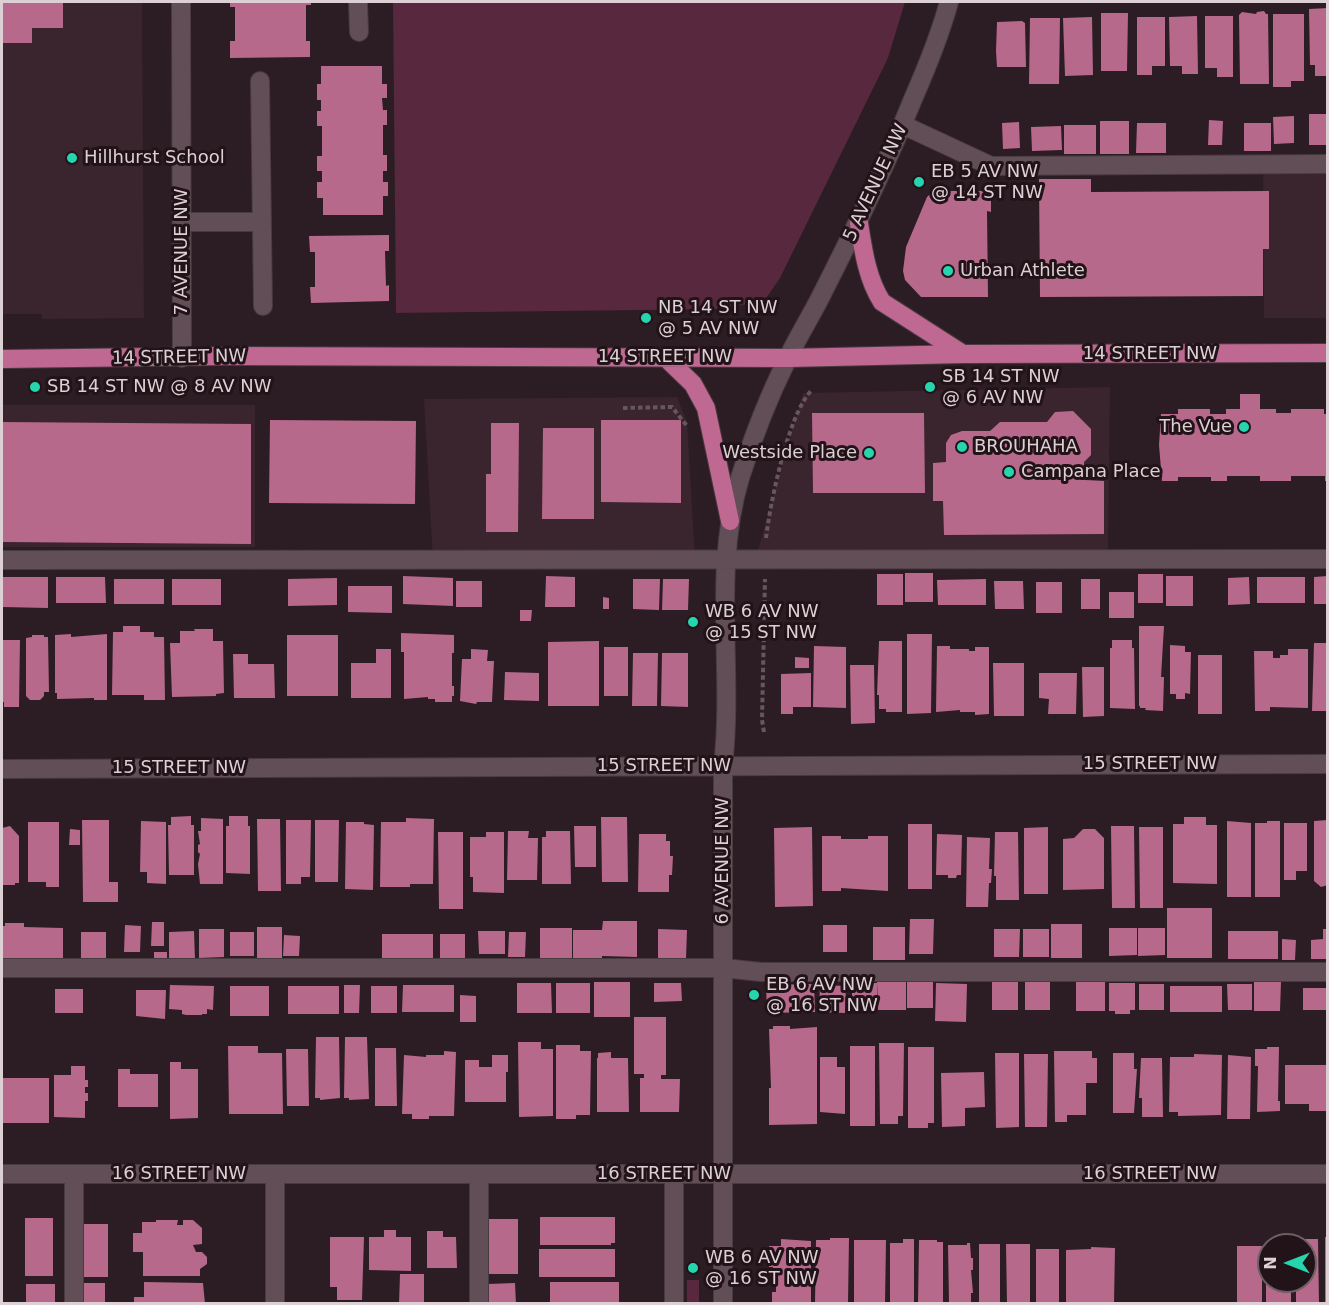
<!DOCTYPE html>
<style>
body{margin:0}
#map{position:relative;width:1329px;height:1305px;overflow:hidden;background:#2c1c23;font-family:"DejaVu Sans",sans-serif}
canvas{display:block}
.frame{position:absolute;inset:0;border:3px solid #dcd0d4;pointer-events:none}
.north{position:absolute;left:1257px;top:1233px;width:60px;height:60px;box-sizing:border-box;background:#221319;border:2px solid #6c5f64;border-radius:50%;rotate:270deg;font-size:16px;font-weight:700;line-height:24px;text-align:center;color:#dcd0d4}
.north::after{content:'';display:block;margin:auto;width:21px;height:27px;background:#26d5ae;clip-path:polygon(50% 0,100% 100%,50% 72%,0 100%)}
</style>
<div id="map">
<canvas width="1329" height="1305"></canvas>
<div class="frame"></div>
<div class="north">N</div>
</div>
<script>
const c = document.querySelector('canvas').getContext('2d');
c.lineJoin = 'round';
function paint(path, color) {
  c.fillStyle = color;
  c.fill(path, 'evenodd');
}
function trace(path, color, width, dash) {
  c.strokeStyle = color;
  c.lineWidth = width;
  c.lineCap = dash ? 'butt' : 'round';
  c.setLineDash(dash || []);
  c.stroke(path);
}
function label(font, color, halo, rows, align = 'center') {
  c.font = font + ' "DejaVu Sans",sans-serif';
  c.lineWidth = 6;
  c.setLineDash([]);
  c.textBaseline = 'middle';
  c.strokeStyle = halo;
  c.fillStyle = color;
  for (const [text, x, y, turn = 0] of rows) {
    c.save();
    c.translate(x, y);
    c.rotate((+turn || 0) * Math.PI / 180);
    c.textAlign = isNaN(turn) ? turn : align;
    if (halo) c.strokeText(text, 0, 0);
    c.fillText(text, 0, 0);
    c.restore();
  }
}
const built = new Path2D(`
 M2,2h140l2,316 -102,1v-5h-40z
 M1263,161h64v157h-63z
 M1110,387l-2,168 -352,2 47,-164z
 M677,397l10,25 8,136 -262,4 -9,-163z
 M2,405h253v142h-253z`);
const green = new Path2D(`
 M393,2h512l-17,56 -108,220 -13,19 -15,6 -30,6 -326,4z
 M687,1280h12v23h-12z`);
const building = new Path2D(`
 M2,2h61v26h-31v15h-30z
 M230,2h81v3h-5v36h4v16l-80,1v-17h5v-34h-5z
 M1328,8v68h-13v-11h-5l-1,-56z
 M1264,11l2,3h2l1,70h-29l-1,-69 3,-3 14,2 1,-2z
 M1101,13h27l-1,58h-26z
 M1273,14h31v67h-13v6h-18z
 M1197,16l1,58h-16v-8h-12l-1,-49z
 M1205,16h28v61h-16v-9h-12z
 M1092,17l1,58 -28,1 -2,-58z
 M1137,17h28v49h-13v9h-15z
 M1030,18h30l-1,66h-30z
 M1022,21l3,2 1,44h-29l-1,-16 1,-29z
 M321,66h61v18h5v14h-5l1,12h4v15h-4v30h4v16h-4v11h5v14h-5v19h-60v-17h-6v-16h5v-11h-5v-15h5v-30h-5v-15h4v-11h-4v-16h4z
 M1309,114h19v31h-19z
 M1294,116v27l-20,1 -1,-27z
 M1209,120l14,1 -1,24h-14z
 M1100,121h29v33h-29z
 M1019,122l1,26 -17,1 -1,-26z
 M1137,123h29v30h-30z
 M1244,123h27v28h-27z
 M1064,125h32v29h-32z
 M1061,126l1,24 -30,1 -1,-24z
 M1039,179h52v13l178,-1v58h-6v47l-223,1z
 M933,191h58v21l-4,-1 1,86h-67l-16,-17 -2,-9 3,-24 21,-50z
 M389,235v16h-4l1,35 3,-1v16l-78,2 -1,-16h5v-35h-5l-1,-16z
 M1240,394h20v15h16v4h15v-4h33v5h4v67h-3v-5h-34v5h-31v-5h-33v5h-16v-4h-33v4h-16l-3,-36 2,-31h17v-5h32v5h16v-5h14z
 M1073,411l18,18v26l-7,7 1,18 19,1v53l-160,1 -1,-34h-10v-38l13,-1v-19l5,-8 11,-4h28l10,-9h47l8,-10z
 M812,413h112l1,80h-112z
 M270,420l146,1 -1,83 -146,-1z
 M601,420h80v83l-80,-1z
 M2,422l249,2v120l-249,-2z
 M491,423h28l-1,109h-32v-58h5z
 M543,428h51v91h-52z
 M905,573h28v29h-28z
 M877,574h26v31h-26z
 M1138,574h25v29h-25z
 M403,576l50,2v28l-50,-2z
 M546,576l29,1v30h-30z
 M1166,576h27v30h-27z
 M1328,576v28h-14v-27z
 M2,577h46v31l-46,-1z
 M56,577h49l1,26h-50z
 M1249,577l1,27 -22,1v-27z
 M1257,577h48v26h-48z
 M337,578v27l-49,1v-27z
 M114,579h50v25h-50z
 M172,579h49v26h-49z
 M633,579h27l-1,31 -26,-1z
 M663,579h26l-1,31h-26z
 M986,579v26h-48l-1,-25z
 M1081,579h19v30h-19z
 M456,581h26v26h-26z
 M994,581h29l1,28h-29z
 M1036,582h26v31h-26z
 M348,586h44v27l-44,-1z
 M1109,592h25v26h-25z
 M603,597l6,1v11h-6z
 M520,610h12l-1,11h-11z
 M123,626h17v6h14v5h10l1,63h-21v-5h-32l1,-63h10z
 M1139,626h25l-3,51h3l-1,34 -18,-1 1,-2h-6v-2h-1z
 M194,629h19v12h10l1,52 -8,1v2l-44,1 -2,-54h10v-12h15z
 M401,633l53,2v18h-2v33h2v10h-2v6h-17v-3h-7v-2l-24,2v-47h-3z
 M71,634v3l36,-3v66h-13v-2l-37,1v-6h-2v-58z
 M907,634h25l-1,79 -24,1z
 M32,635h12v2h4l1,55h-5v4l-4,4h-10l-4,-4v-58l6,-1z
 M287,635h51v61h-51z
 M2,640h18l-1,67h-15v-5h-2z
 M1112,640h20v8h2l1,61 -25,-1v-60h2z
 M599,641v65h-51v-64z
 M879,641h23v71h-16v-3h-7v-14h-2z
 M1314,643h14v68h-16z
 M1170,645l15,1v6h6l-1,42 -5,-1v6h-9v-5h-6z
 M814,646l32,1v61l-33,-1z
 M937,646h13v3h19v2h6v-4h14v67l-14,1v-3h-15v-2l-24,2z
 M604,647h24v49h-24z
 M376,649h15v49h-40v-35h25z
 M471,649l17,1 -1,11h7l-2,41h-15l-1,2 -16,-3 2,-42h9z
 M1288,649h20v59l-38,-1v4h-15l-1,-60h19v7h7v-3h8z
 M633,653h25l-1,53h-25z
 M662,653h26v54l-27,-1z
 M233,654h15v10h26l1,34h-41z
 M1198,655h24v59h-24z
 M795,657l14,1v10h-14z
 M993,663h31v53h-30z
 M850,665h24l1,58 -24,1z
 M1082,667h22v49l-21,1z
 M505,672l34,1v28l-35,-1z
 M811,673v34h-18v7h-12v-40z
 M1039,673h38l-1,41h-28l1,-15 -10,-1z
 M191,816v9h3v50h-25l-1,-50h3v-8z
 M229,816h19v10h2v48l-24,-1v-47h3z
 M601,817h26l1,65h-26z
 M1184,817h22v8h11v59l-44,-1v-59h11z
 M201,818l22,1v65h-23l-2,-20 2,-10 -2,-2v-7l2,-1 -2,-13h3z
 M406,818l28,1 -1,65h-23v3h-30l1,-65h25z
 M257,819h23l1,72h-23z
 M82,820h27v62h9v20h-35z
 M286,820h25l-1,57h-9v7h-15z
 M315,820h24l-1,62h-23z
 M1328,820v65l-7,2 -7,-6v-60z
 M141,821l25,1v62l-19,-1v-11h-7z
 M1227,821l24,2v74h-24z
 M1267,821h13v76h-25v-74h12z
 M28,822h31v65h-13v-5h-18z
 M346,822h18v2l10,1 -1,65 -28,-1z
 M1284,823h23v48h-11v9h-12z
 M908,824h24v65h-24z
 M10,826l9,10v47h-4v2h-13v-57z
 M574,826h22v41h-21z
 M1111,826h23l1,82h-23z
 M812,827l1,79 -38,1 -1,-79z
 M1048,827v67h-24v-66z
 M1139,827h24v81h-23z
 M70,829l10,1v15h-11z
 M1083,829h12l9,9v51l-41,1v-51l11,-1z
 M508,831h21l-1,7h10l-1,42h-30z
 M546,831h24l1,53h-29v-47h4z
 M438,832h25v77h-24z
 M486,832h18v61l-31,-1v-15h-3v-40h16z
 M995,832h23l1,68h-23v-24h-2z
 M639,834h27v7h4v15h3l-1,19h-3v17h-31z
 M937,834l25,1 -1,40h-4l-1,3h-8v-3h-12z
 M822,836h19v3h27v-3h20v55l-47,-3v3h-19z
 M967,837l23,1 -1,31h3l-1,14h-2l-1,24h-22z
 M1167,908h45v50h-45z
 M910,919h24l-1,35h-24z
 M603,921h34v36l-35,-1v4h-29v-30h29z
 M152,922h12v24h-13z
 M5,923h19v4l39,1v30l-39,2 -22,-2v-32h3z
 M1051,924h31v34h-31z
 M125,925l16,1 -1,26h-16z
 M823,925h24v27h-24z
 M257,927h25v33h-25z
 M873,927h32v33h-32z
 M540,928h32v33h-32z
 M1109,928h28v27l-28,1z
 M1138,928h27v27l-27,1z
 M199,929h25v28l-25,1z
 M658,929l29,1 -1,29 -28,-1z
 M994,929h26l-1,28h-25z
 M1023,929h26v28h-26z
 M1323,929h5v30h-17v-19l12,-1z
 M194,931l1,29h-26v-28z
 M478,931h27v23h-26z
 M1228,931h50v28h-50z
 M81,932h25v29h-25z
 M230,932h24v24h-24z
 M509,932h17l-1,25h-17z
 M382,934h51v28h-51z
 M440,934h25v27h-25z
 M284,935l16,1 -1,20h-16z
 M1282,939l14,1 -1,20h-13z
 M154,952h13v10h-13z
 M877,981h29v29h-28z
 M594,982h36v35h-36z
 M907,982h26v26h-26z
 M992,982h26v28h-26z
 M1025,982h25v28h-25z
 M1076,982h29v29h-29z
 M1254,982h27l-1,29h-26z
 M517,983h34l1,30h-35z
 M556,983h34v30h-34z
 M654,983h27l1,18 -28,1z
 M852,983h25v27h-25z
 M936,983l31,1 -1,38 -31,-1z
 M1109,983h26v27h-5v4h-15v-3h-6z
 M814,984l1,28 -48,1 -1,-28z
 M1139,984h25v26h-25z
 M1227,984h25v26h-24z
 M170,985l44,1 -1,24 -6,-1v5h-5v1h-16l-4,-1v-4l-13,-1z
 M344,985h16l-1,28h-15z
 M403,985h51v27h-52z
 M820,985l26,1 -1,27 -26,-1z
 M230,986h39v30h-39z
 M288,986h51v28h-51z
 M371,986h26v27h-26z
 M1170,986h52v26h-52z
 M1303,988h25v22h-25z
 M55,989h28v24h-28z
 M136,990h30l-1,29 -29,-3z
 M460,995l16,1v26h-16z
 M634,1017h32v58h-5v4h19l-1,33h-39v-34h4v-4h-10z
 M773,1026h17v3l27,-2v97l-48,1v-37h2l-2,-59h4z
 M316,1037h23l1,61 -20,2v-2h-5z
 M345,1037h22l2,62 -20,1v-2h-5z
 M518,1042h23v7h12v67l-34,1z
 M879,1043h25l-1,73h-5v8h-18z
 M556,1045h24v6h11l-1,64h-14v4h-20z
 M228,1046h30v7h24l1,61h-54z
 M850,1046h25v80h-25z
 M908,1047h26v76h-6v5h-20z
 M1267,1047h12l-1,54h2v10l-23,1 1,-46h-3v-17h12z
 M375,1048h21l1,58h-22z
 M286,1049h22l1,57h-22z
 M444,1051l12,1 -2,64h-25v3h-17v-5h-10l2,-59 22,2v-2h18z
 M1054,1051h38v7h5v25h-11v32h-19v7h-12z
 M611,1052v6h17l1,54h-32v-54h1v-5z
 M995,1053h24v74l-23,1z
 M1113,1053h21v16h3l-3,44h-21z
 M1024,1054h24l-1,73h-22z
 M1194,1054l28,1 -1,60 -43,1v-4h-9l1,-55h24z
 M492,1055h16v17h-2v30h-41v-42h14v7h13z
 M1228,1055l23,2 -1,62h-23z
 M820,1057h17v10h8v47l-25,-2z
 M1141,1058h21l1,59h-21v-19h-3z
 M170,1062h11v7h17v49l-28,1z
 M1285,1065h43v46h-19v-7h-24z
 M71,1066h14v14h3v7h-3v6h3v8h-3v17l-31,-1v-42h17z
 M118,1069h12v5h28v33h-40z
 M984,1072l1,35 -20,1v18l-23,1 -1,-54z
 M2,1078h47v45h-47z
 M540,1217h75v26h-4v2h-71z
 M25,1218h28v58h-28z
 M488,1219h30v55h-30z
 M156,1220h22l-1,5h6v-5h10l9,8v16l-9,1 3,7h6l5,5v7l-7,5v7h-57v-24h-10v-19h9v-11h14z
 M79,1224h29v53h-29z
 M384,1230h12v7h15v34l-42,-1v-33h15z
 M427,1231h16v6h13l1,31h-30z
 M330,1237h34l-2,63h-25v-13h-7z
 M1325,1237h3v67h-3z
 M830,1238h19l-1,66h-33l1,-64h14z
 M781,1239l30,2v63h-39v-12h4v-9h-3v-16h-4v-21h12z
 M903,1239h11v65h-24v-61h13z
 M1296,1239h22l1,65h-23v-23h9v-36h-9z
 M854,1240h32l-1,64h-31z
 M919,1240h18v2h6v62h-25z
 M1291,1241v4h-22v36h22v23h-25v-62z
 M967,1243h3l1,15h2v12h-2l2,23h-2v11h-22l-1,-59h19z
 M979,1244h21v60h-21z
 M1006,1244h24v60h-23z
 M1237,1246h25v58h-25z
 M1091,1247l24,1 -1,56h-48v-54l25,-1z
 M539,1249h76v28h-76z
 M1036,1249h23v55h-23z
 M400,1274h24v30h-25z
 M144,1282l59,1 2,21h-71v-7h10z
 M550,1282h69v22h-69z
 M77,1283h28v21h-28z
 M515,1283l1,21h-28v-20z
 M26,1284h29v20h-29z`);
const path = new Path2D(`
 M623,408l49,-1 15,19
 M766,538c4,-34 22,-123 45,-147
 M764,732l-2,-12 3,-141`);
const minor = new Path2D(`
 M181,2l1,356
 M358,2l1,30
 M260,81l3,225
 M903,125l88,41 337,-2
 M182,222h80
 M2,560l1326,-1
 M2,769l1326,-5
 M2,968h721l38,4h567
 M2,1174h1326
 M275,1174v130
 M674,1174v130
 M74,1304v-130
 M479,1304v-130
 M723,1304v-538c11,-96 -11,-195 17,-288 13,-41 28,-80 47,-118 10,-22 23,-42 34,-64 33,-65 65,-130 92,-197 14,-32 27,-64 36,-97`);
const major = new Path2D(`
 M859,223c4,26 8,56 23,79l81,52
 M665,357l28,27 13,24 24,113
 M2,359l221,-3 565,2 175,-4 365,-1`);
const markers = [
 [72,158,6,"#26d5ae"],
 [919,182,6,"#26d5ae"],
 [948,271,6,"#26d5ae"],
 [646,318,6,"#26d5ae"],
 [35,387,6,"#26d5ae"],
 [930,387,6,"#26d5ae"],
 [1244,427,6,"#26d5ae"],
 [962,447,6,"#26d5ae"],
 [869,453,6,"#26d5ae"],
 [1009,472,6,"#26d5ae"],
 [693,622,6,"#26d5ae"],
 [754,995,6,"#26d5ae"],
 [693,1268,6,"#26d5ae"]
];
const poiNames = [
 ["Hillhurst School",84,158],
 ["EB 5 AV NW",931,172],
 ["@ 14 ST NW",931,193],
 ["Urban Athlete",960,271],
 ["NB 14 ST NW",658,308],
 ["@ 5 AV NW",658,329],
 ["SB 14 ST NW",942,377],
 ["@ 6 AV NW",942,398],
 ["SB 14 ST NW @ 8 AV NW",47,387],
 ["The Vue",1232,427,"right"],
 ["BROUHAHA",974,447],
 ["Westside Place",857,453,"right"],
 ["Campana Place",1021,472],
 ["WB 6 AV NW",705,612],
 ["@ 15 ST NW",705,633],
 ["EB 6 AV NW",766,985],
 ["@ 16 ST NW",766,1006],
 ["WB 6 AV NW",705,1258],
 ["@ 16 ST NW",705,1279]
];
const streetNames = [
 ["5 AVENUE NW",876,183,-65],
 ["7 AVENUE NW",182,252,-90],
 ["14 STREET NW",1150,354],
 ["14 STREET NW",665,357],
 ["14 STREET NW",179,358,-1],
 ["15 STREET NW",1150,764],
 ["15 STREET NW",664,766],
 ["15 STREET NW",179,768],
 ["6 AVENUE NW",723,861,-90],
 ["16 STREET NW",179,1174],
 ["16 STREET NW",664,1174],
 ["16 STREET NW",1150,1174]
];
paint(built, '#3a242d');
paint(green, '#57283e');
paint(building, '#b7698c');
trace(minor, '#483b40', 20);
trace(major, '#483b40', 20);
trace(path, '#66575d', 4, [4.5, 3]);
trace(minor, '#614e56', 18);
trace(major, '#bf6891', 18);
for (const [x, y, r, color] of markers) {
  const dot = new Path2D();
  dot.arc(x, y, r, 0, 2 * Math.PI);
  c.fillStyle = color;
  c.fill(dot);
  trace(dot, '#221319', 2);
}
label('18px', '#dcd0d4', '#221319', poiNames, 'left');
label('18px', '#dcd0d4', '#221319', streetNames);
</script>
